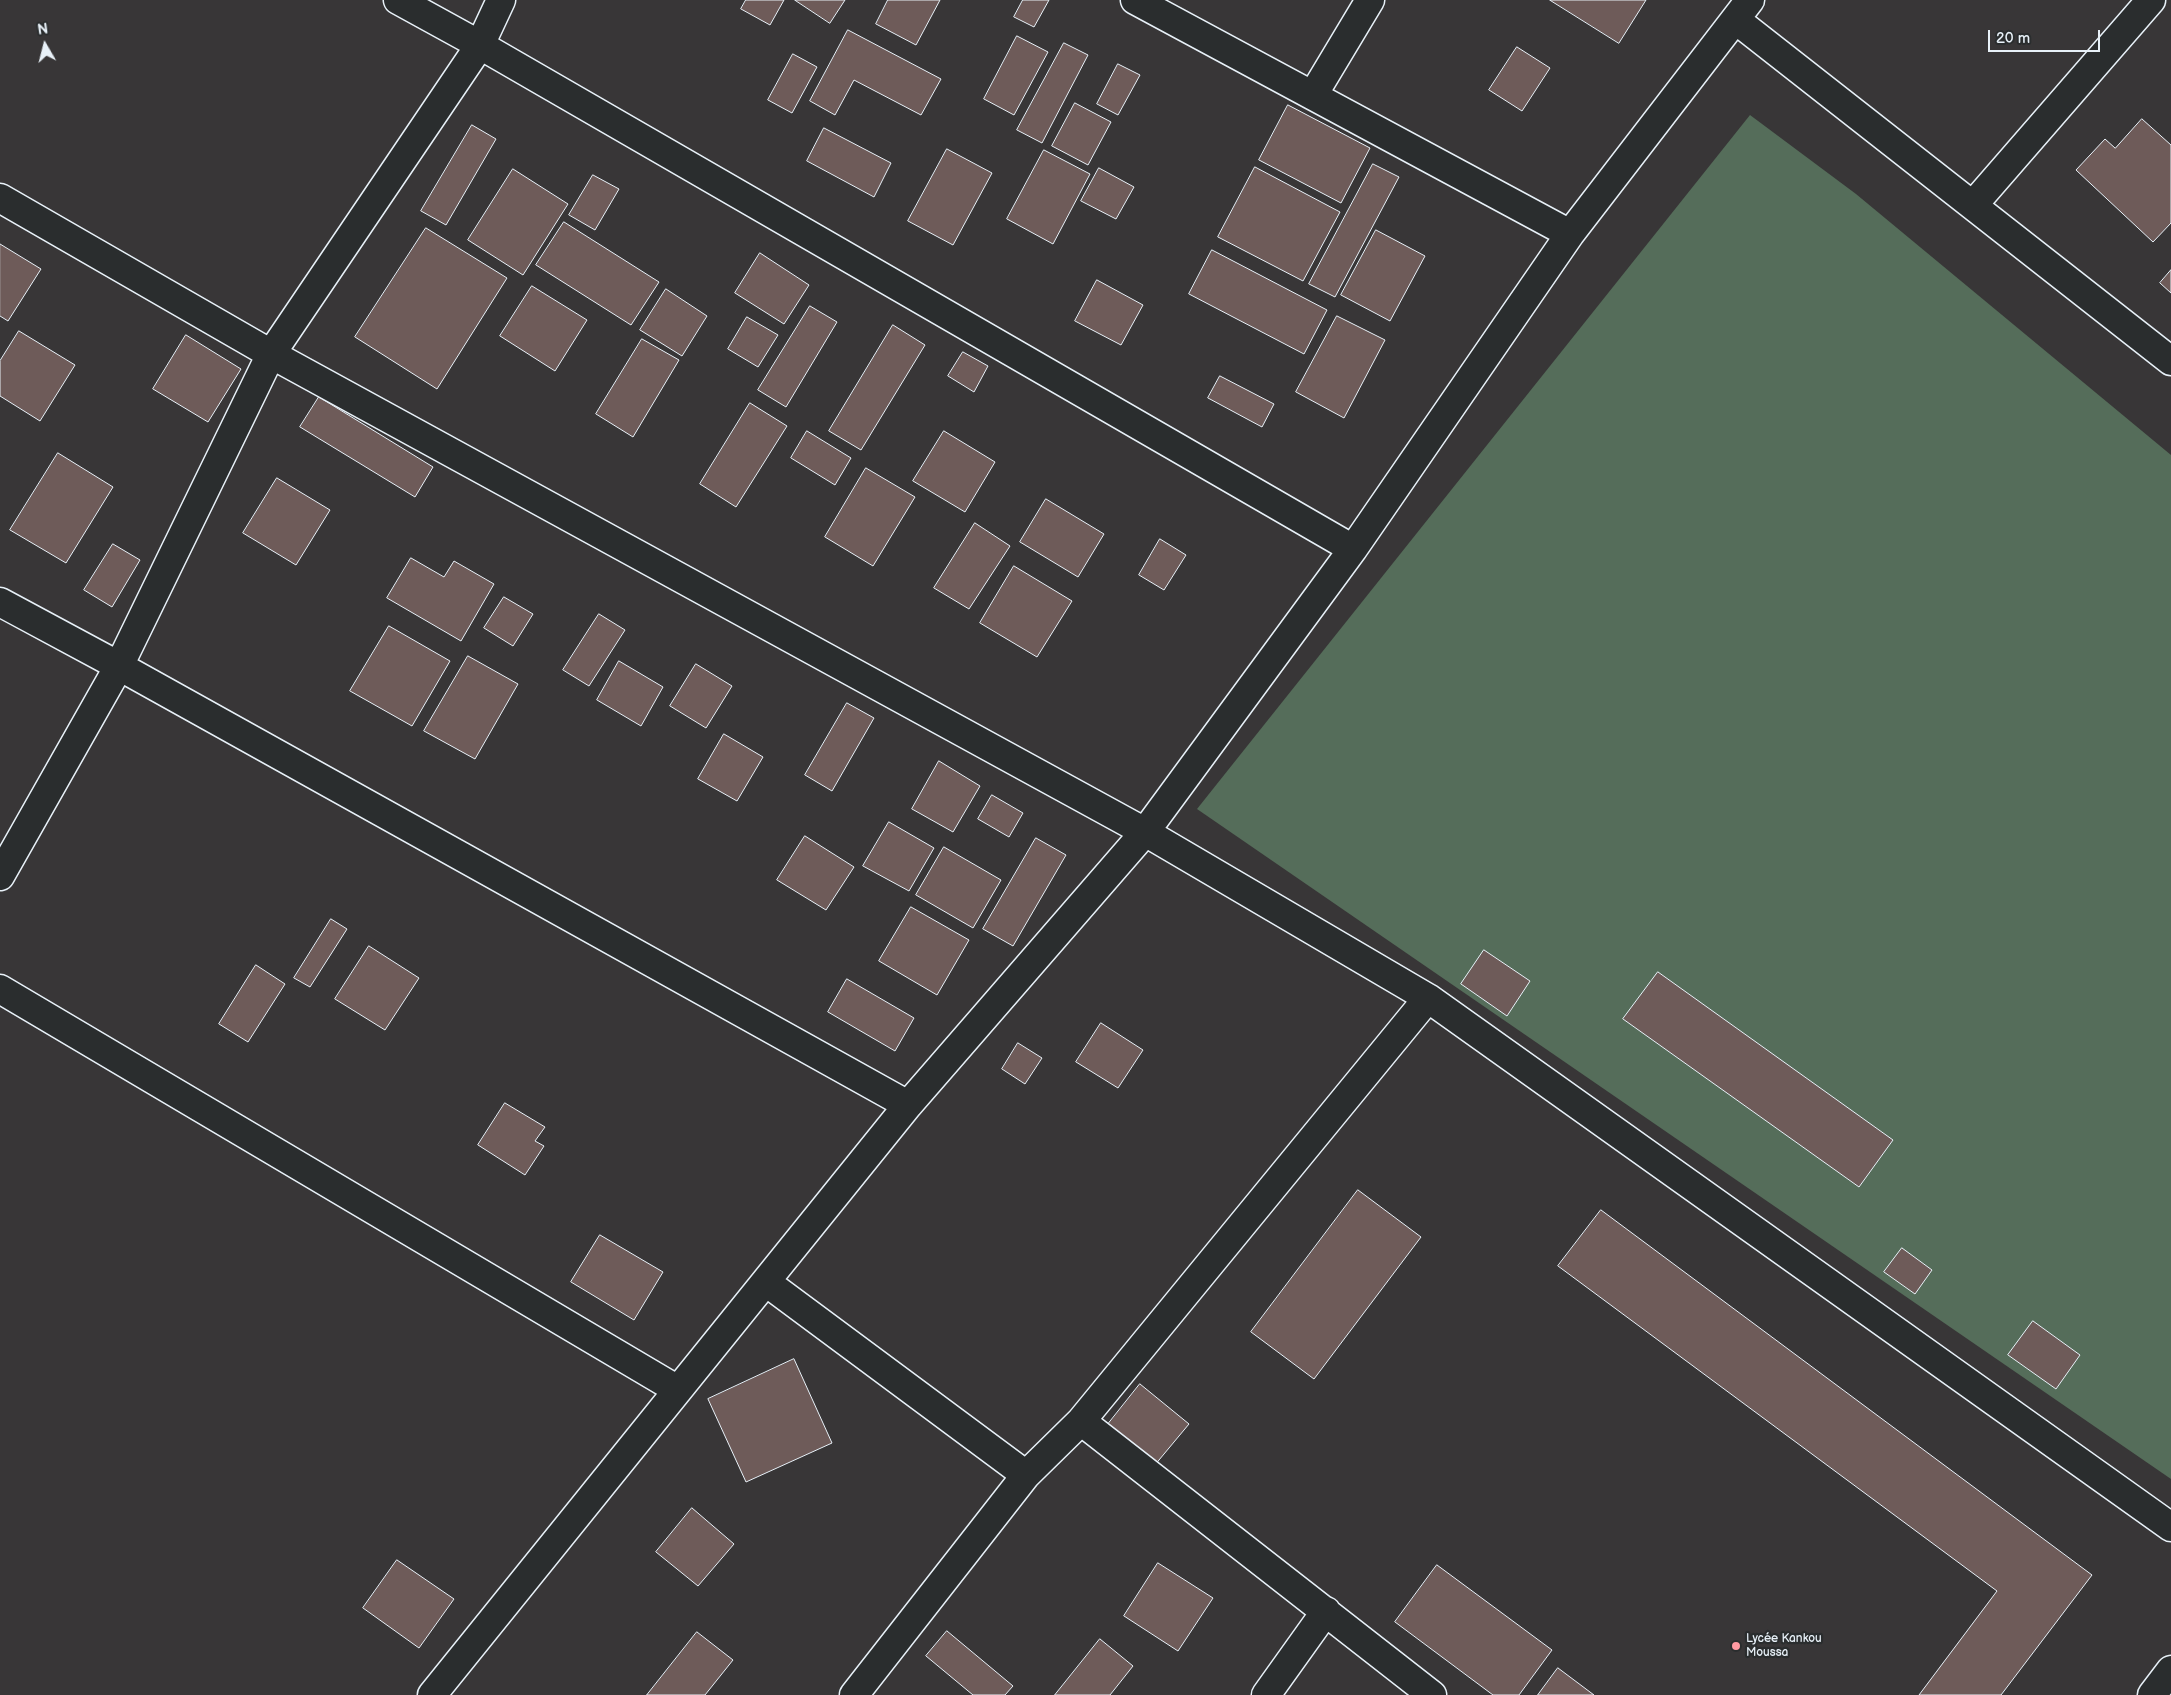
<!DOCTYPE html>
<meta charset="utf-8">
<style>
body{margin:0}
#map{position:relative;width:2171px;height:1695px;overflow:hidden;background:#383637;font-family:"Balsamiq Sans",sans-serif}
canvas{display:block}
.north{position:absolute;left:20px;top:20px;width:50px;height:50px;-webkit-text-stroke:4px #2a2d2e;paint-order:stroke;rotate:352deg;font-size:14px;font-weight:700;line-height:20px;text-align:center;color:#e8f1f8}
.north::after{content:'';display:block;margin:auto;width:18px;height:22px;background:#e8f1f8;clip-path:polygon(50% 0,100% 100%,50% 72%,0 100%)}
.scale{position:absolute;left:1988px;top:30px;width:112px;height:22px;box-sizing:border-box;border:2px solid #e8f1f8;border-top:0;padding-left:6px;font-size:15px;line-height:18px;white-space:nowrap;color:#e8f1f8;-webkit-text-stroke:4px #2a2d2e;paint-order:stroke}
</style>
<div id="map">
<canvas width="2171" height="1695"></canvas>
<div class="north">N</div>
<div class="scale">20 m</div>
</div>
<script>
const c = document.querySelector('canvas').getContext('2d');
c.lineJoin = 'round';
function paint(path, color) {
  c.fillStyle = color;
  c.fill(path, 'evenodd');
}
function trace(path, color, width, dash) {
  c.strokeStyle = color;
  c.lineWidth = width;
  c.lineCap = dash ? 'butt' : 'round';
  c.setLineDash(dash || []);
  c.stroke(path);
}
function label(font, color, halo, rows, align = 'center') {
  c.font = font + ' "Balsamiq Sans",sans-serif';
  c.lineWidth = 4.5;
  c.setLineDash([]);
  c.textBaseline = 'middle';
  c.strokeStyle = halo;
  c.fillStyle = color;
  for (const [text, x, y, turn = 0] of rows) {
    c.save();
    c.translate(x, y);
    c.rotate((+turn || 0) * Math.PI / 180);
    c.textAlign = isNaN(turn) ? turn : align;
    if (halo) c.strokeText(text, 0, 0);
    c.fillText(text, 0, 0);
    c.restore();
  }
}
const green = new Path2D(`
 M1750,115l106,79 315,261v1024l-974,-670z`);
const building = new Path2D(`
 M746,0h38l-14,25 -29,-16z
 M795,0h50l-15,23z
 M888,0h52l-24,45 -40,-21z
 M1023,0h26l-15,27 -20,-10z
 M1550,0h96l-27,43z
 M848,30l93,49 -20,36 -67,-35 -19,35 -25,-14z
 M1017,36l31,16 -34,63 -30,-16z
 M1064,43l24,12 -46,88 -25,-13z
 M1517,47l33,21 -28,43 -33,-21z
 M793,54l24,13 -25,46 -24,-13z
 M1118,64l22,11 -22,40 -21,-11z
 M1075,103l36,19 -23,43 -36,-19z
 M1288,105l82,43 -29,55 -82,-43z
 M2142,119l29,26v78l-18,19 -77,-72 29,-31 10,9z
 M472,125l24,14 -50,86 -25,-14z
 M824,128l67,35 -17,34 -67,-36z
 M947,149l45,24 -39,72 -45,-24z
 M1044,150l46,24 -37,70 -46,-25z
 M1373,164l26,13 -64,120 -26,-13z
 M1255,167l85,45 -37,69 -85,-44z
 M1099,168l35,19 -18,32 -35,-18z
 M513,169l55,35 -45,71 -55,-35z
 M593,175l26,14 -24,41 -26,-15z
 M564,222l95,60 -28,43 -95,-60z
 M426,228l81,50 -70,111 -82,-52z
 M1376,230l49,26 -35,65 -49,-26z
 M0,244l41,25 -33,52 -8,-5z
 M1212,250l115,60 -23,44 -115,-60z
 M760,253l49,32 -25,39 -49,-31z
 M2171,270v23l-11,-10z
 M1097,280l46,25 -22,40 -46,-24z
 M532,286l55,34 -32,51 -55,-35z
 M666,289l41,27 -25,40 -42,-26z
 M810,306l27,16 -51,85 -28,-17z
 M1337,316l48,24 -41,78 -48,-26z
 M747,317l31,18 -20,32 -30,-18z
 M893,325l32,20 -64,105 -32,-19z
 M19,331l56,34 -35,56 -40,-25v-35z
 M186,335l55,34 -33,53 -55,-33z
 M642,339l37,21 -46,77 -37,-23z
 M963,352l25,14 -14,26 -26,-16z
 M1220,376l54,28 -12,23 -54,-29z
 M319,397l114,70 -18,30 -115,-70z
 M750,403l37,23 -51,81 -36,-23z
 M807,431l44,27 -16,27 -44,-27z
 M944,431l51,31 -30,50 -52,-31z
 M58,453l55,34 -47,76 -56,-33z
 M866,468l49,29 -42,69 -48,-29z
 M277,478l53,32 -34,55 -53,-32z
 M1046,499l58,35 -26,43 -58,-35z
 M975,523l35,23 -41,63 -35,-21z
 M1160,539l26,16 -22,35 -25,-15z
 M113,544l27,16 -28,47 -28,-17z
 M411,558l33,19 10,-16 40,23 -33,57 -74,-43z
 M1014,566l58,35 -35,56 -57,-34z
 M504,597l29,17 -20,32 -29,-18z
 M599,614l26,16 -36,56 -26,-16z
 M389,626l61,35 -38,65 -62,-35z
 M468,656l50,28 -43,75 -51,-28z
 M619,661l44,26 -22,39 -44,-26z
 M696,664l36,22 -26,42 -36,-22z
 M847,703l27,15 -42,73 -27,-16z
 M724,734l39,23 -26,44 -39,-22z
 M939,761l41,25 -27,46 -41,-23z
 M992,795l31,18 -14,24 -31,-18z
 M889,822l45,26 -25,43 -46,-25z
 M805,836l49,31 -28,43 -49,-30z
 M1036,838l30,17 -53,91 -30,-17z
 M944,847l57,33 -28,48 -57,-33z
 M911,907l58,33 -32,55 -58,-34z
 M331,919l16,10 -37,58 -16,-9z
 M369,946l50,32 -34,52 -50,-31z
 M1484,950l46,31 -23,35 -46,-32z
 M256,965l29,19 -37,58 -29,-18z
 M1658,972l235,168 -34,47 -236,-168z
 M847,979l67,39 -19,33 -67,-39z
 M1101,1023l42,27 -25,38 -42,-26z
 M1018,1043l24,15 -17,26 -23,-15z
 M505,1103l40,24 -10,14 9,5 -19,29 -47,-30z
 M1358,1190l63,47 -107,142 -63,-47z
 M1601,1210l491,365 -91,120h-82l78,-104 -439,-325z
 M600,1235l63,37 -29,48 -63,-38z
 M1902,1248l30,22 -17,24 -31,-22z
 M2033,1321l47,34 -24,34 -48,-34z
 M794,1359l38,84 -86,39 -38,-83z
 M1140,1384l49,40 -35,42 -49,-38z
 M692,1508l42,36 -36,42 -42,-34z
 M397,1560l57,39 -35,49 -56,-40z
 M1158,1563l55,35 -35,53 -54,-35z
 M1437,1565l115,85 -33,45h-26l-98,-73z
 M947,1631l66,55 -8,9h-32l-47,-39z
 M697,1632l36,28 -28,35h-58z
 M1100,1639l33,27 -23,29h-55z
 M1558,1668l36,27h-56z`);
const street = new Path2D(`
 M398,0l82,45 873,504
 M1135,0l435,234
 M1736,20l435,341
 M1313,95l57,-95
 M0,198l271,156 874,478 283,166 743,529
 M1973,205l178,-205
 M0,602l119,64 789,439
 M0,876l119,-210 152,-312 209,-309 21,-45
 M0,989l678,401
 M766,1282l260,193
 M1081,1421l351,274
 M432,1695l476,-590 237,-273 208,-283 217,-315 180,-234
 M854,1695l172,-220 55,-54 347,-423
 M1266,1695l60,-84
 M2152,1695l19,-25`);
const markers = [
 [1736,1646,5,"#ff9aa2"]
];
const poiNames = [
 ["Lycée Kankou",1746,1639],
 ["Moussa",1746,1653]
];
paint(green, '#556d5a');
paint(building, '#6e5b59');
trace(building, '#e8f1f8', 1);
trace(street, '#e8f1f8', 31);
trace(street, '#2a2d2e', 28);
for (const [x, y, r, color] of markers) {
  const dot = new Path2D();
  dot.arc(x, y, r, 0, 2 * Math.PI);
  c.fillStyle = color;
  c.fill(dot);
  trace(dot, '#2a2d2e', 2);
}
label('12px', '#e8f1f8', '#2a2d2e', poiNames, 'left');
</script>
